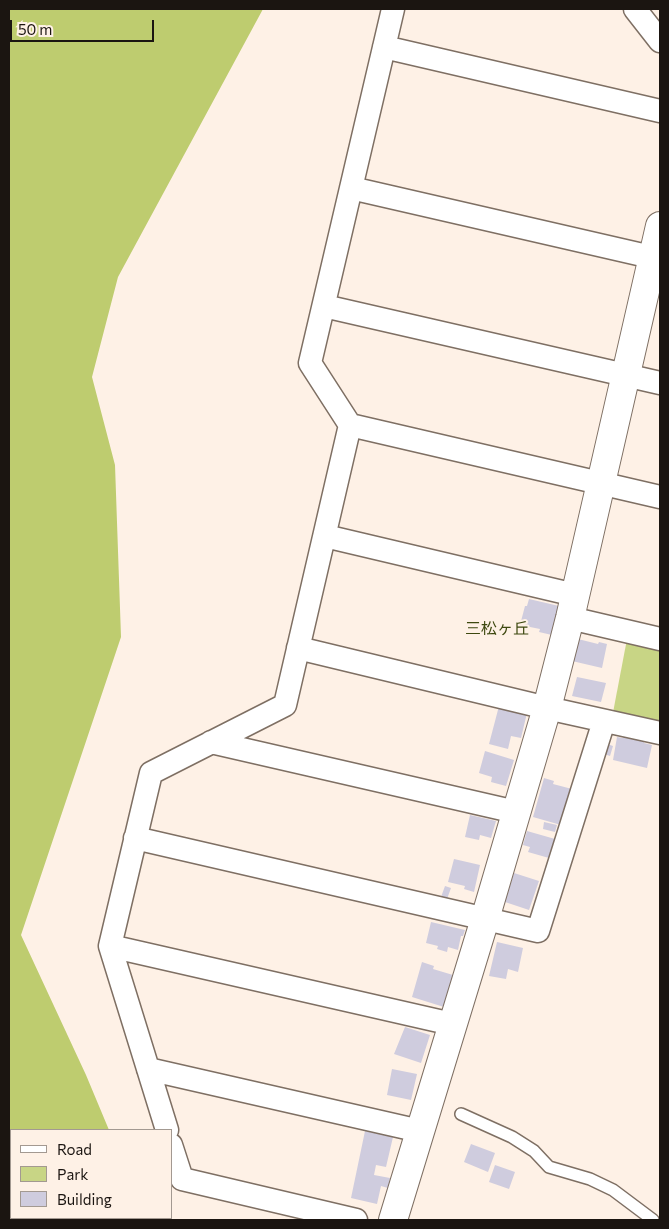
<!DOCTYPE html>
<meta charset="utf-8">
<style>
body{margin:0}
#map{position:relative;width:669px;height:1229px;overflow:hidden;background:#fef1e6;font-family:Commissioner,sans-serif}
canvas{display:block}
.frame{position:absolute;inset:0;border:10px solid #1b1511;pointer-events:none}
.legend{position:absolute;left:10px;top:1129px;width:162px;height:90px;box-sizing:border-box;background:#fef1e6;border:1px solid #a39991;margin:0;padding:6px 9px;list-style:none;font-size:15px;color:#1b1511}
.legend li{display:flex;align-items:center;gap:10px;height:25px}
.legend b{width:25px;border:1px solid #a39991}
.scale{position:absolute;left:10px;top:20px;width:144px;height:22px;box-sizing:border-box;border:2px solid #1b1511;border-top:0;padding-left:6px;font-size:15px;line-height:18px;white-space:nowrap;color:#1b1511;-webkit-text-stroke:4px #fef1e6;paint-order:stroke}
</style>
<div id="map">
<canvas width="669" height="1229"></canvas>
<div class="frame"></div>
<ul class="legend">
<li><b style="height:6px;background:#fff"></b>Road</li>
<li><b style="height:14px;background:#c8d585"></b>Park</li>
<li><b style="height:14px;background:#cfccde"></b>Building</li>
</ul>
<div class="scale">50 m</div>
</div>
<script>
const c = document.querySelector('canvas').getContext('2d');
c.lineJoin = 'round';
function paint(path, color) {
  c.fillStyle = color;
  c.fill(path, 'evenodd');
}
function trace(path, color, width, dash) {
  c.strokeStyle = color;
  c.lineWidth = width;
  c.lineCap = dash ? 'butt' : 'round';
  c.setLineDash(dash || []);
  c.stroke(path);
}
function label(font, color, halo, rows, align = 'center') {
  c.font = font + ' Commissioner,"Noto Sans JP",sans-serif';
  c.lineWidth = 4;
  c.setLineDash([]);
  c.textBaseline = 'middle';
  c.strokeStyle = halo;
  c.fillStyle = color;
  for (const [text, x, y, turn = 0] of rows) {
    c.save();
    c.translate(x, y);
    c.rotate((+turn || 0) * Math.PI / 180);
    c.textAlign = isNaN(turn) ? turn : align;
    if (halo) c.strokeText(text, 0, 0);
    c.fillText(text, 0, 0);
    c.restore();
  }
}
const green = new Path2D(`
 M627,639l33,7v87l-49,-10z`);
const forest = new Path2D(`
 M9,9h254l-145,268 -26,100 23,88 6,172 -100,298 65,140 23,55h-98v88h134l1,2h-137z`);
const building = new Path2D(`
 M529,599l30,7 -7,29 -13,-3 1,-3 -20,-4 5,-19h2z
 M578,639l20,5 1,-2 8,2 -5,24 -30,-7z
 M577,677l29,6 -5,19 -29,-6z
 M499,706l28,7 -6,25 -10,-2 -3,13 -19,-5z
 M623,734l22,5 -1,4 8,2 -5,23 -34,-8 4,-23 6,1z
 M607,744l6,2 -3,10 -6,-2z
 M485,751l29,9 -8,26 -15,-4 1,-5 -13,-4z
 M544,778l10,3 -1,3 19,5 -11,36 -28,-8z
 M470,815l26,6 -5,17 -11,-3 -1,5 -14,-3z
 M544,822l13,3 -2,7 -12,-3z
 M527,831l28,8 -6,19 -21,-6 2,-5 -7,-2z
 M454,859l26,6 -6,27 -10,-3 1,-3 -17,-4z
 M514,873l25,8 -10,29 -24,-8z
 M445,886l6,2 -4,11 -6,-2z
 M431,922l34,8 -2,6h-2l-3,14 -10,-3 -1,5 -10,-3 1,-3 -12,-3z
 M497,942l26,6 -5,24 -10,-3 -2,10 -17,-3z
 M422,962l12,4 -1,3 20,6 -9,32 -32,-10z
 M405,1027l25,8 -9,28 -27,-9z
 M392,1069l25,5 -6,26 -24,-5z
 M365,1131l28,6 -7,30 -10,-2 -2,10 16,3 -2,10 -7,-2 -4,18 -26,-6z
 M471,1144l24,9 -7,19 -24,-10z
 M495,1165l20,7 -6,17 -20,-7z`);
const lane = new Path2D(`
 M461,1114l51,23 22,14 15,16 41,12 23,11 40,30`);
const street = new Path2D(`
 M635,9l25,32
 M384,47l276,64
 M351,188l309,71
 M324,306l336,77
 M350,425l310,72
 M325,536l250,59
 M570,618l90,21
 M298,648l249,60 113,25
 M211,742l305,70
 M135,838l403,93 66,-210
 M110,946l342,78
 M148,1069l272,62
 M167,1130l-57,-184 41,-173 134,-68 65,-280 -40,-62 83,-354
 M171,1145l11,34 174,41`);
const secondary = new Path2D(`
 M393,1220l92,-301 62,-211 23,-90 90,-392`);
const neighbourhoodNames = [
 ["三松ヶ丘",497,629]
];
paint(green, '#c8d585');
paint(forest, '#becc6f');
paint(building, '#cfccde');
trace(lane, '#7e6f63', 14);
trace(street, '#7e6f63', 25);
trace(secondary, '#7e6f63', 30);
trace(lane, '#fff', 11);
trace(street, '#fff', 22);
trace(secondary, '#fff', 28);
label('16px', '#3d480f', '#fef1e6', neighbourhoodNames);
</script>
